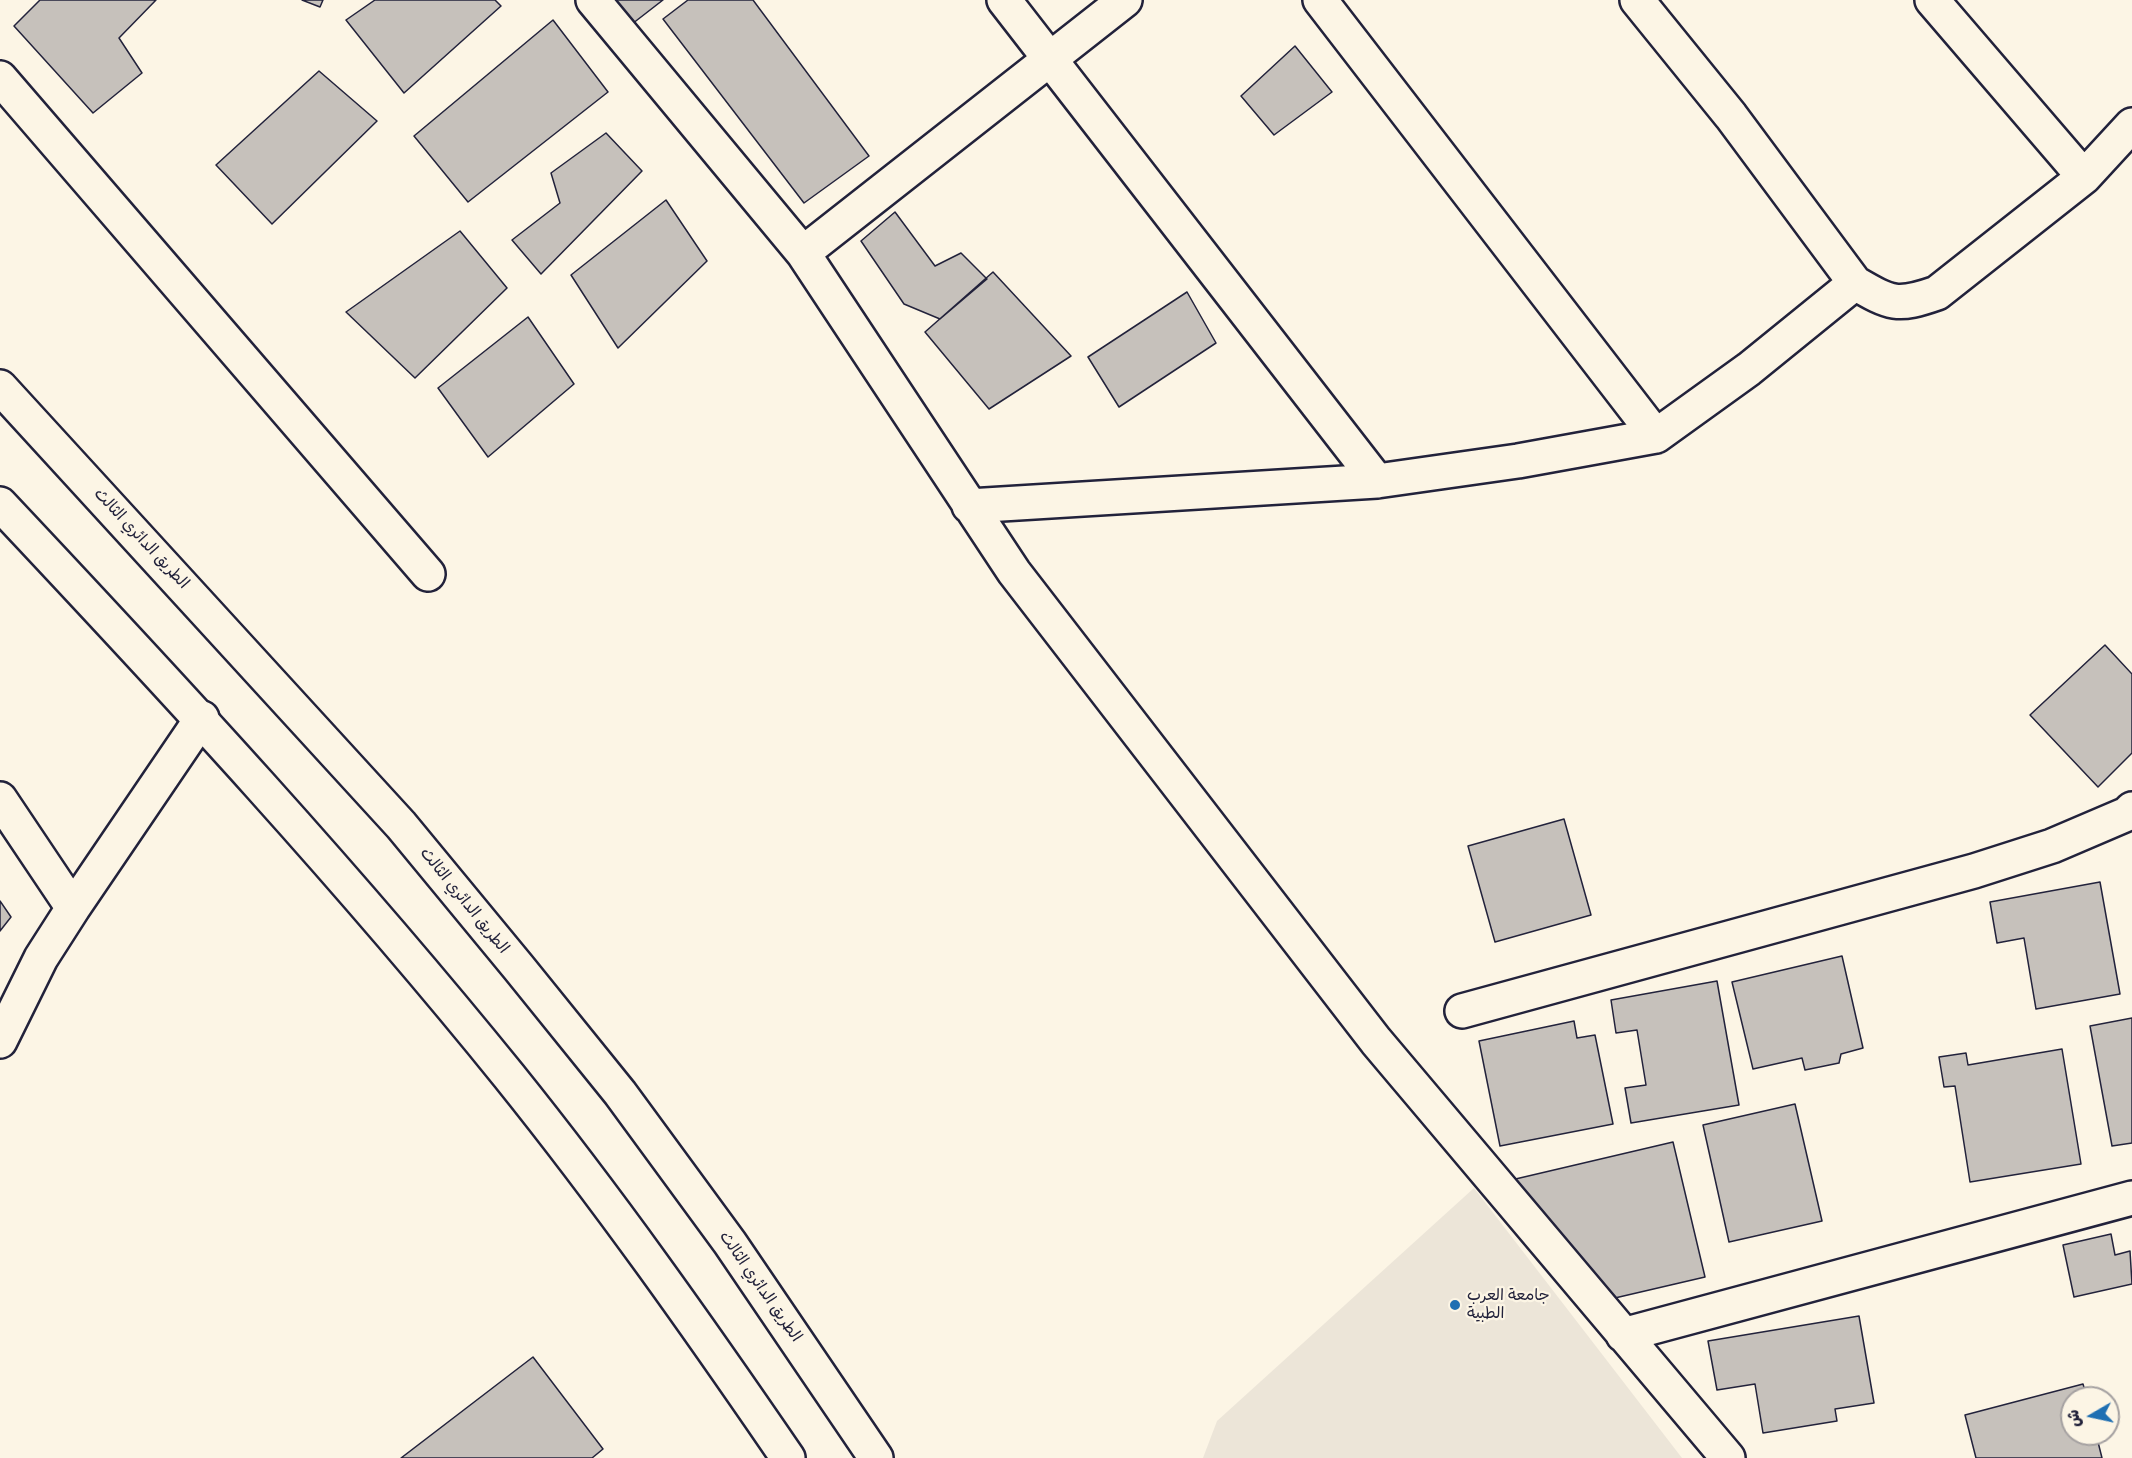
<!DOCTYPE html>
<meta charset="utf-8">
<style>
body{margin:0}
#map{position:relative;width:2132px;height:1458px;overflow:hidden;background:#fcf5e5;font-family:Sriracha,"Playpen Sans Arabic",sans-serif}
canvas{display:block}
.north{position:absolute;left:2060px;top:1386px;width:60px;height:60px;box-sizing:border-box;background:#fcf5e5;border:2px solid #a5a1a1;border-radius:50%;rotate:261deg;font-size:16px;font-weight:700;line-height:24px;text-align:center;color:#22223b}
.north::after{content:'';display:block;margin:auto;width:21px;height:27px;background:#1f6fb2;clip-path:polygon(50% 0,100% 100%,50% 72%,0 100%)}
</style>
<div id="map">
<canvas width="2132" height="1458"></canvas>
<div class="north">ش</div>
</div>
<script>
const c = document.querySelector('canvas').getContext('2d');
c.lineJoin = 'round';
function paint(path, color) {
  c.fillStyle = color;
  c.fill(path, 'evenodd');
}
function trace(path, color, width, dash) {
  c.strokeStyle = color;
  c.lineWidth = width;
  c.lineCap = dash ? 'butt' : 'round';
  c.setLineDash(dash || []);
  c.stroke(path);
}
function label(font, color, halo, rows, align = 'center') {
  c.font = font + ' Sriracha,"Playpen Sans Arabic",sans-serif';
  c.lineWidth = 4.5;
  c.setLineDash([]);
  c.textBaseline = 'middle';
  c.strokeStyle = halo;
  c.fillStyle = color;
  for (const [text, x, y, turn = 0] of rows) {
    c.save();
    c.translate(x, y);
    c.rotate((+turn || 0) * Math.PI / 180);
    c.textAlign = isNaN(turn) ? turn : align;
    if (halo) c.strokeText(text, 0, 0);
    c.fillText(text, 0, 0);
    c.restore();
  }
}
const built = new Path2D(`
 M1474,1188l208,270h-479l14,-37z`);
const building = new Path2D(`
 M40,0h116l-37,38 23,35 -49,40 -79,-87z
 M302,0h21l-3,7z
 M375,0h120l6,6 -97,87 -58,-73z
 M610,0h53l-31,24z
 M688,0h65l116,156 -65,47 -141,-184z
 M553,20l55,72 -140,110 -54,-66z
 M1295,46l37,46 -58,43 -33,-39z
 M319,71l58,50 -105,103 -56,-59z
 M606,133l36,38 -101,103 -29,-34 48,-37 -9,-30z
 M666,200l41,61 -89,87 -47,-73z
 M895,212l40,54 26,-13 26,26 -47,40 -36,-15 -43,-63z
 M460,231l47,57 -92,90 -69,-66z
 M993,272l78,84 -82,53 -64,-77z
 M1187,292l29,51 -97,64 -31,-50z
 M528,317l46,67 -86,73 -50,-69z
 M2105,645l27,29v79l-34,34 -68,-72z
 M1564,819l27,96 -96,27 -27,-96z
 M2100,882l20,112 -84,15 -12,-71 -27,5 -7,-41z
 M0,901l11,16 -11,14z
 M1842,956l21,92 -22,6 -2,9 -34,7 -3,-12 -49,11 -21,-87z
 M1717,981l22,124 -108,18 -6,-35 21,-3 -9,-55 -21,3 -5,-33z
 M2132,1018v125l-20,3 -22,-120z
 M1574,1021l3,17 18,-3 18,89 -113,22 -21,-105z
 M2062,1049l19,115 -111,18 -15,-96 -11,1 -5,-30 27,-4 2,12z
 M1795,1104l27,117 -93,21 -26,-117z
 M1673,1142l32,135 -103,24 -95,-120z
 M2111,1234l4,21 15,-4 2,33 -58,13 -11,-52z
 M1859,1316l15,87 -39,6 2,12 -74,12 -8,-49 -38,6 -9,-49z
 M533,1357l70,92 -11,9h-191z
 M2083,1384l4,14h-15v36h24l6,24h-126l-11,-43z`);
const minor = new Path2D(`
 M593,0l210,253 211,319 362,469 352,417
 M1004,0l373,481
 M1320,0l336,436
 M1637,0l94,116 124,167
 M1932,0l152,177
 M0,78l428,496
 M803,253l322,-253
 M969,506l408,-25 141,-20 138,-25 93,-67 106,-86c36,21 42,24 82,10l147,-116 48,-52
 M0,799l73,109 -32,50 -41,83
 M73,908l129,-190
 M1462,1011l512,-140 78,-25 75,-32 5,-5
 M1623,1335l509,-137`);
const highway = new Path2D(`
 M0,387l401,438 118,143 101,125 110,150 146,215
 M0,504c175,186 348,373 509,572 99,123 190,252 279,382`);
const markers = [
 [1455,1305,6,"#1f6fb2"]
];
const streetNames = [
 ["الطريق الدائري الثالث",141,539,47],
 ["الطريق الدائري الثالث",464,901,51],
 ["الطريق الدائري الثالث",760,1287,55]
];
const poiNames = [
 ["جامعة العرب",1467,1296],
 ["الطبية",1467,1314]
];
paint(built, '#ece5d8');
paint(building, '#c6c1bb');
trace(building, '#22223b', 1.5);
trace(minor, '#22223b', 38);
trace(highway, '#22223b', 38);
trace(minor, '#fcf5e5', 33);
trace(highway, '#fcf5e5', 33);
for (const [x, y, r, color] of markers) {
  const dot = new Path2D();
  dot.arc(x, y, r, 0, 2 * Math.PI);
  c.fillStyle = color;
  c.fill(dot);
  trace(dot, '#fcf5e5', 2);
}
label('16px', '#22223b', '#fcf5e5', streetNames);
label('16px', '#22223b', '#fcf5e5', poiNames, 'left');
</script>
